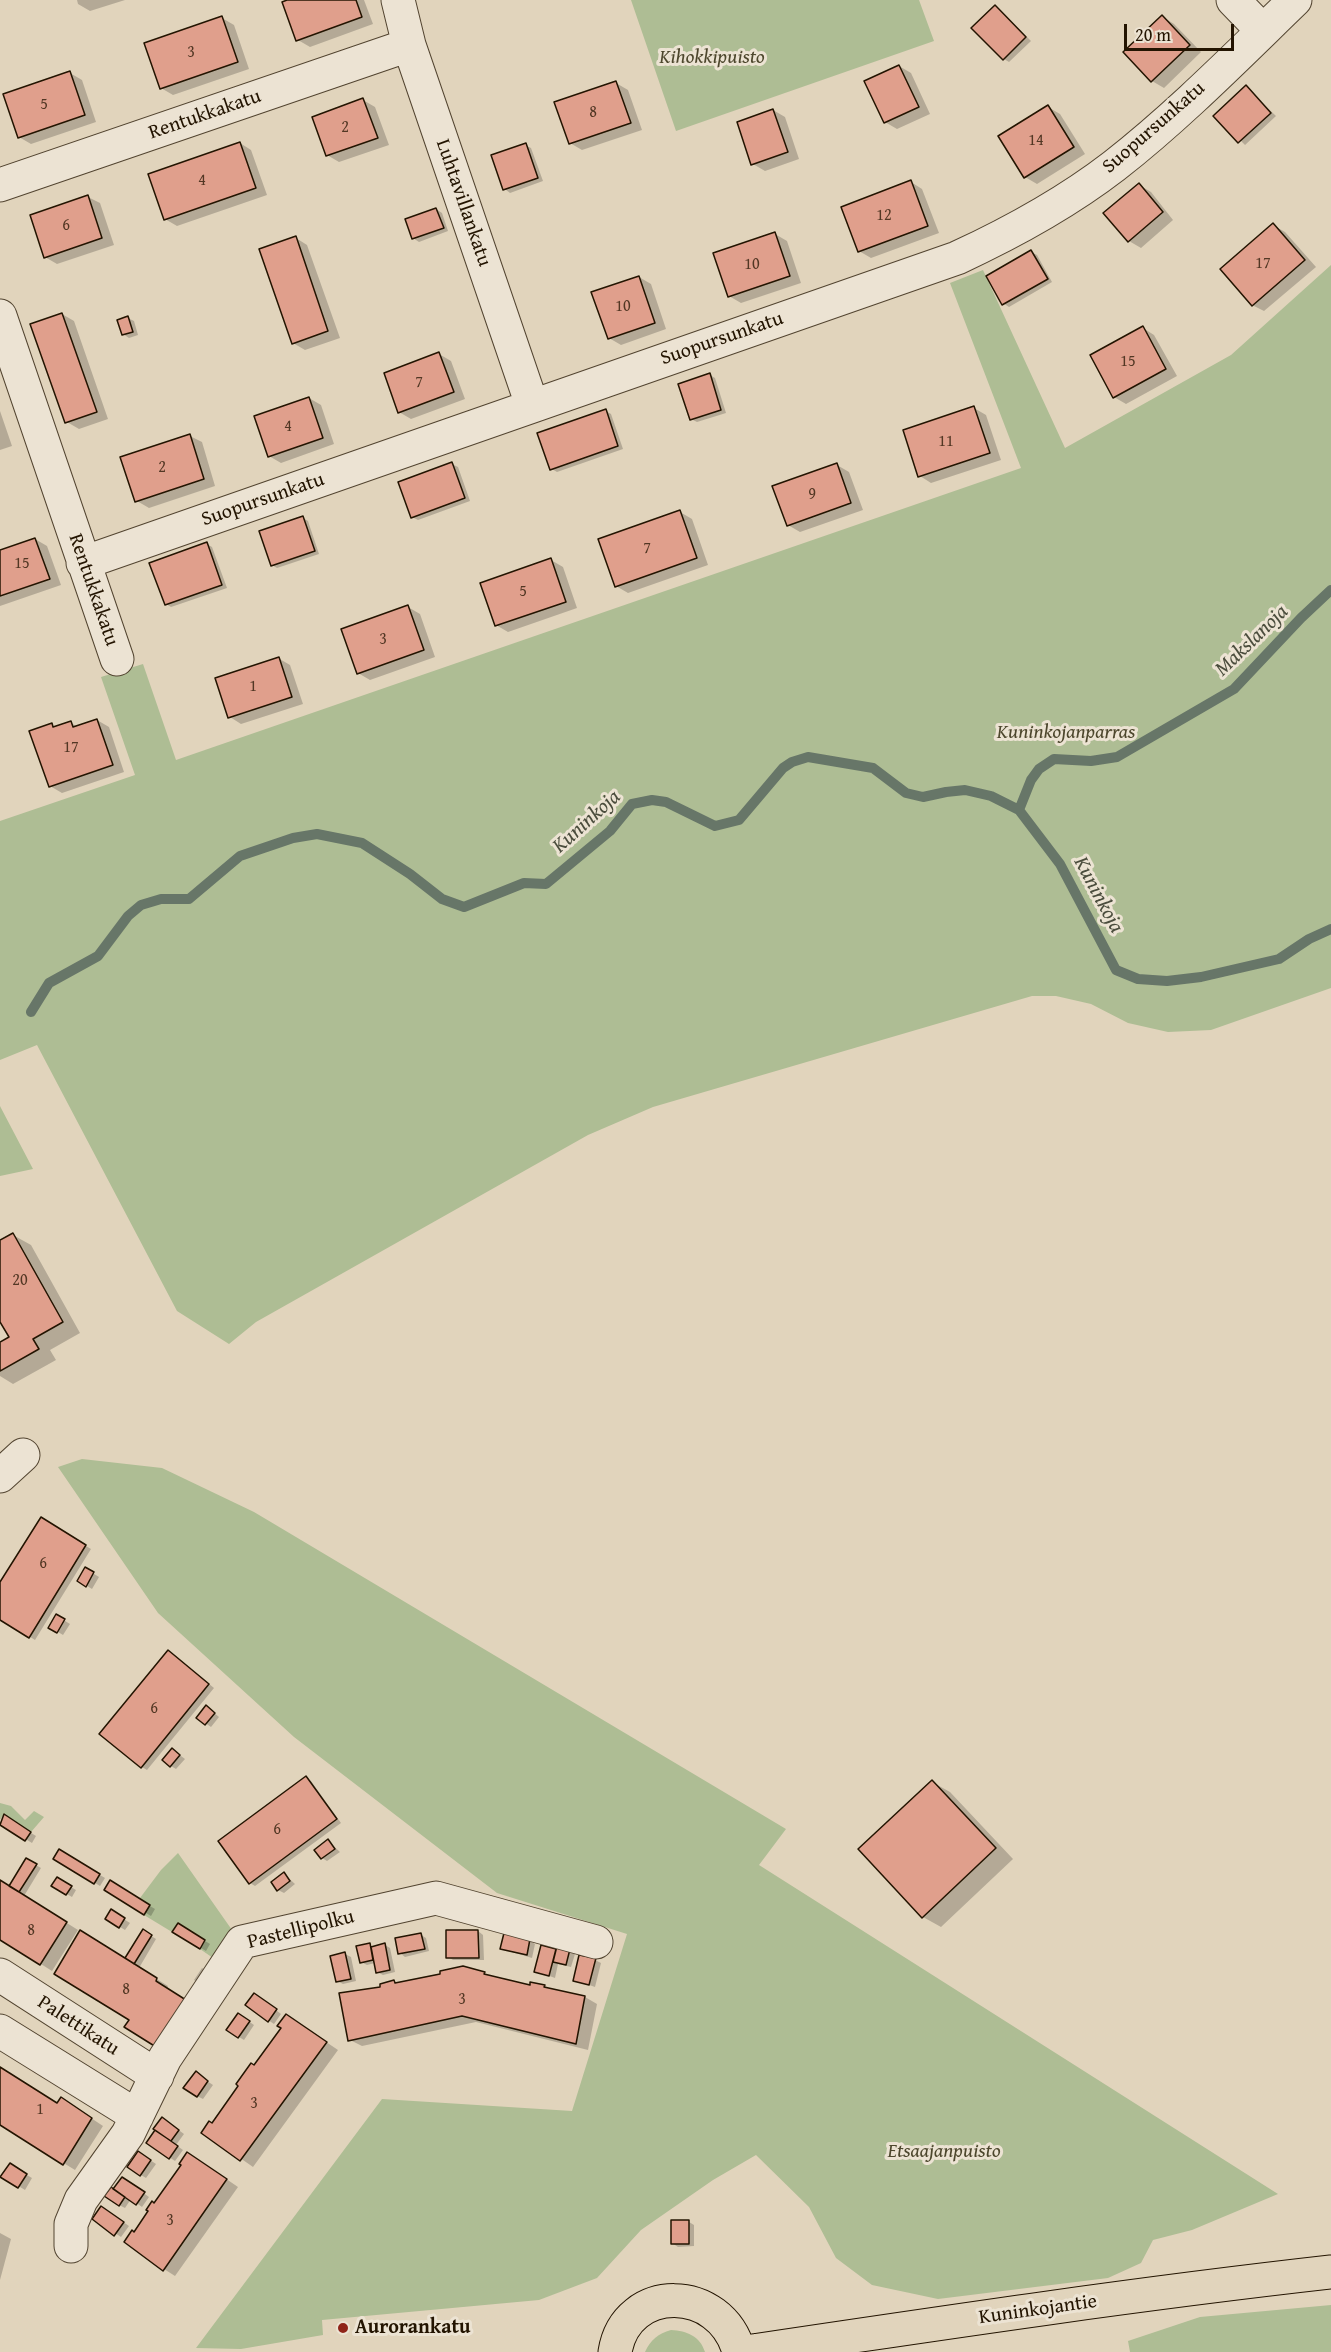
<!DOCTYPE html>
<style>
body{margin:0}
#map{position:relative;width:1331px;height:2352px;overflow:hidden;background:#e1d4bc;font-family:"Gentium Book Plus",serif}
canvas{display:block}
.scale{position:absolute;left:1124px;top:24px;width:110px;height:27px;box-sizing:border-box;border:3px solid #231401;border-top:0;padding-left:8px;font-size:18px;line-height:21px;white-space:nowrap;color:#231401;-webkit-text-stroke:4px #ece3d3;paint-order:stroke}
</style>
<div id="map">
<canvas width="1331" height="2352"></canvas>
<div class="scale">20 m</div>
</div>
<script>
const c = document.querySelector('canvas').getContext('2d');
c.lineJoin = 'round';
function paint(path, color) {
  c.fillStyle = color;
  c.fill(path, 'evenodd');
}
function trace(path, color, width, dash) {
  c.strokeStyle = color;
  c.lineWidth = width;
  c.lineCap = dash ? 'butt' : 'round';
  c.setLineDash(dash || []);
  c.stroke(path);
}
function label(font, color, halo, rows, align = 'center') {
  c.font = font + ' "Gentium Book Plus",serif';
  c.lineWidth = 6;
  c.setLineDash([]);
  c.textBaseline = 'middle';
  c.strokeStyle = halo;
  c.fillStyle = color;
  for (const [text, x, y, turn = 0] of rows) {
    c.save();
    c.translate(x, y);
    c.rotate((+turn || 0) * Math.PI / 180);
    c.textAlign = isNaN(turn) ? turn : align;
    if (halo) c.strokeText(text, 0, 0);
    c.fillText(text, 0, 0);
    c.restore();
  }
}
const green = new Path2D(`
 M631,0h288l15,41 -258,90z
 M1331,265v723l-120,42 -43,2 -40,-9 -37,-19 -35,-8h-24l-379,111 -65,28 -332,187 -27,22 -52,-33 -140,-266 -37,15v-239l135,-46 -34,-98 42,-13 33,96 845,-292 -71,-185 33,-13 82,178 166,-93z
 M0,1106l1,2 32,61 -33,7z
 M82,1459l80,9 92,44 532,317 -27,36 519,329 -86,36 -39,10 -12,23 -33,15 -170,21 -66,-14 -36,-27 -27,-51 -53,-52 -43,25 -72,50 -44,48 -58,22 -217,20 1,15 -82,14 -45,-1 186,-249 190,12 55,-177 -130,-41 -203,-156 -136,-124 -100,-146z
 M0,1803l11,3 14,14 9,-9 10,6 -13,15 -27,-18 -4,6z
 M178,1853l54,77 -19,28 -13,-9 5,-9 -26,-17 -7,9 -28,-17 6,-10 -10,-7 21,-28z
 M1331,2305v47h-201l-2,-11 72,-24z
 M671,2330c16,1 29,6 34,22h-60c6,-13 13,-18 26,-22z`);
const shadow = new Path2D(`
 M77,0h48l-35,11 -12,-7z
 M292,0h72l9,24 -63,23 -12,-7z
 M1000,10l31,31 -22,21 -5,-3z
 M1163,17l11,7 27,28 -37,36 -12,-7z
 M222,18l12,7 15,44 -76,26 -12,-7z
 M899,66l12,7 19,41 -33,15 -12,-7z
 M70,73l12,7 14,42 -65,22 -12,-7z
 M616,83l12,7 14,40 -60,20 -12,-7z
 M1246,87l30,29 -31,29 -29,-29z
 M363,100l12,7 14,38 -50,17 -12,-7z
 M1048,107l12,7 25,40 -48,30 -12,-7z
 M773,110l12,7 14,42 -34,12 -12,-7z
 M240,143l11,7 16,45 -90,31 -12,-7z
 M525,145l6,3 12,33 -33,12 -5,-4z
 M911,182l11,7 17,44 -68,25 -12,-7z
 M1139,185l12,7 22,28 -32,28 -12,-7z
 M88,197l12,6 14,42 -57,19 -12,-7z
 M436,209l6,4 6,18 -29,11 -6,-4z
 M1273,225l12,7 31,35 -52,44 -12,-6z
 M775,234l12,7 14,42 -60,20 -12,-7z
 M296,238l11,7 33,93 -35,12 -12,-7z
 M1031,252l6,3 15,27 -43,25 -6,-4z
 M639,277l12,7 15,45 -45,16 -12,-7z
 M62,314l12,7 34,98 -29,10 -12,-7z
 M128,318l6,3 4,14 -9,3 -6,-4z
 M1143,328l11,7 23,41 -51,28 -12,-7z
 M439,354l12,7 14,38 -54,20 -12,-7z
 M710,375l5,3 11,35 -29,9 -6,-3z
 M309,398l12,7 13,39 -53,19 -12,-7z
 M974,408l12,7 15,45 -70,23 -11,-7z
 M0,411l12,35 -12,4z
 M606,411l5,3 12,35 -66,23 -5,-3z
 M190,436l12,6 13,44 -66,22 -12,-7z
 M452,464l6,3 12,34 -52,19 -6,-3z
 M837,465l12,7 14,38 -63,22 -12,-7z
 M680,512l12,7 16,46 -80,28 -12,-7z
 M303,518l5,3 11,33 -42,14 -5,-3z
 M35,539l12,7 14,39 -61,21v-55z
 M207,544l5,3 15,41 -56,19 -5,-3z
 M551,560l12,7 14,41 -69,24 -12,-7z
 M408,607l12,7 15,43 -65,23 -12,-7z
 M278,658l12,7 13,39 -62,20 -11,-7z
 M97,720l12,7 15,45 -62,21 -12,-7 2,-61 5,3 14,-5 7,4z
 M13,1235l18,10 49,88 -30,17 6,10 -43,24 -13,-8v-32l11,-6 -11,-19v-77z
 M41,1519l50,30 -56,91 -35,-22v-33z
 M86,1569l13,8 -7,12 -13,-8z
 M57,1616l13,8 -7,11 -13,-8z
 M174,1655l40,33 -67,82 -5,-3z
 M212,1711l7,6 -8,10 -13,-9z
 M177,1753l8,6 -9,10 -5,-3z
 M306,1778l5,3 30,42 -86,63 -5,-3z
 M932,1782l18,10 63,67 -72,68 -18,-10z
 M4,1816l32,20 -4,7 -32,-20z
 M328,1841l12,11 -13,9 -5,-3z
 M60,1851l45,27 -5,8 -45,-28z
 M27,1860l14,8 -17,28 54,34 -26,41 -52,-33v-57l10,7z
 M284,1874l11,10 -11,9 -6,-3z
 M57,1879l19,11 -4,7 -19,-11z
 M110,1882l45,27 -4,7 -45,-27z
 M111,1911l19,12 -5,7 -18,-11z
 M179,1925l31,19 -4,7 -32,-19z
 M143,1931l13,8 -17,29 29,18 -1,3 -41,-30z
 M478,1931l5,4 1,25h-31l-5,-3z
 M421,1935l5,3 3,13 -24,6 -5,-4z
 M530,1941l5,3 -3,14 -30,-9z
 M369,1945l5,2 11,-2 5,3 5,24 -12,3 -6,-3 -2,-9 -8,2 -6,-3z
 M542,1947l15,4 12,-1 6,4 -4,13 -13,-3 -3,14 -19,-7z
 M345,1954l6,3 5,24 -13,3 -6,-3z
 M595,1960l6,3 -6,24 -20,-7z
 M202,1968l14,9 -8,12 -14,-9z
 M484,1973l8,4 39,9 1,-2 13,2 8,5 18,2 14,4 12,7 -9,46 -112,-28 -114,24 -12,-6 32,-52 12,-6 4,2z
 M260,1998l21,16 -7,10 -6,-4z
 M244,2018l10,7 -10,15 -5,-3z
 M298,2023l40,27 -85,117 -50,-35 9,-7 42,-59z
 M0,2069l58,35 15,2 30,20 -28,44 -75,-46z
 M201,2077l12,8 -10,14 -6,-3z
 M168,2122l16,12 -8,11 7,5 -8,11 -27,-18z
 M144,2156l12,8 -10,14 -5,-3z
 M200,2161l38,26 -63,89 -11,-7 -29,-35 20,-30z
 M10,2165l22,13 -7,12 -23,-14z
 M128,2182l21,15 -7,10 -11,-8 -6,9 -6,-3 -5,-15z
 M107,2211l22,15 -8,11 -27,-18z
 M689,2222l5,3v21l-16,1 -6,-4z
 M0,2233l11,6 -11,41z`);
const stream = new Path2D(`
 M1019,810l12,-30 8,-11 15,-10 37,2 26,-4 117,-68 67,-71 30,-28
 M31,1012l18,-29 49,-27 30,-40 13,-11 20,-6h28l51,-43 53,-18 24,-4 45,9 48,31 32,25 22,8 60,-24 22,1 64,-53 22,-27 20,-4 14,2 49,24 24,-6 44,-52 9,-6 16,-5 65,11 33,25 17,4 23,-5 19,-2 26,6 28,14 41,54 56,106 22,9 29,2 34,-4 78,-18 30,-20 22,-10`);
const building = new Path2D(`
 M287,0h69l6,17 -66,24 -14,-39z
 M995,5l31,32 -23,23 -32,-32z
 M1162,15l28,30 -39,37 -28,-30z
 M222,16l16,46 -78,27 -16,-46z
 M899,65l20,42 -35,16 -20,-42z
 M70,71l15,44 -67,23 -15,-44z
 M616,81l15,42 -62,21 -15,-42z
 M1246,85l25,28 -33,30 -25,-27z
 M363,98l15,40 -52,18 -14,-39z
 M1048,105l26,42 -50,31 -26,-42z
 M773,109l15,43 -37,13 -14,-43z
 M240,142l16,46 -92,32 -16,-46z
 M526,143l12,35 -35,12 -12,-35z
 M911,180l17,46 -70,26 -17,-45z
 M1139,183l24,29 -35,30 -25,-29z
 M88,195l14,43 -58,20 -14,-43z
 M436,208l8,20 -32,11 -7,-20z
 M1273,223l32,37 -53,46 -32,-37z
 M775,232l15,44 -62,21 -15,-44z
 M296,236l32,95 -36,13 -33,-95z
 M1031,250l17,29 -46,26 -16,-29z
 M639,276l16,47 -47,16 -17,-47z
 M62,313l35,99 -32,11 -35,-99z
 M128,316l5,16 -11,3 -5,-15z
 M1143,326l23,43 -53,29 -23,-43z
 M439,352l15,40 -56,21 -14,-40z
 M710,373l11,37 -31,10 -12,-36z
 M309,397l14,41 -55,19 -14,-41z
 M974,406l16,47 -72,24 -15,-47z
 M606,409l12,37 -68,24 -13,-37z
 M190,434l14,45 -69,23 -15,-45z
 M452,462l13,36 -54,20 -13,-36z
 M837,463l14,40 -64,23 -15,-40z
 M680,510l17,48 -82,29 -17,-48z
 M303,516l12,35 -44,15 -12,-35z
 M35,538l15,41 -50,17v-46z
 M207,542l15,43 -57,20 -16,-42z
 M551,558l15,44 -71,24 -15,-43z
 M408,605l16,45 -67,24 -16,-45z
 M279,657l13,40 -64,21 -13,-40z
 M97,719l16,46 -64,22 -20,-56 23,-8 1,4 18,-6 2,6z
 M13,1233l50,89 -30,17 6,10 -39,22v-29l9,-5 -9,-15v-82z
 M41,1517l45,28 -57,93 -29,-18v-38z
 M85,1567l9,5 -8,15 -9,-6z
 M56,1614l9,5 -8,14 -9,-5z
 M168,1650l41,34 -68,84 -42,-34z
 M206,1705l9,8 -10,12 -9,-7z
 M172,1748l8,7 -10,12 -8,-7z
 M306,1776l31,43 -88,65 -31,-43z
 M932,1780l64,68 -74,70 -64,-69z
 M4,1814l27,18 -6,9 -25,-16z
 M328,1839l7,10 -14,10 -7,-9z
 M59,1849l41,25 -6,10 -41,-25z
 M26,1858l11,6 -18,28 -10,-6z
 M284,1872l6,9 -13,10 -6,-9z
 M57,1877l15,9 -6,9 -15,-9z
 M0,1880l67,42 -27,43 -40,-25z
 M110,1880l40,25 -6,10 -40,-25z
 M111,1909l14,9 -6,10 -14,-9z
 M178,1923l27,17 -5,9 -28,-17z
 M143,1929l9,6 -18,29 -9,-6z
 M80,1930l77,48 -1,3 30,19 -30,47 -32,-20 5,-7 -75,-46z
 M446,1930h32l1,28h-33z
 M421,1933l4,16 -27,5 -3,-16z
 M504,1933l26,6 -3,16 -27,-6z
 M370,1943l3,17 -13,3 -4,-17z
 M385,1943l5,27 -14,3 -5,-26z
 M541,1945l15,4 -7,27 -15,-4z
 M557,1946l13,3 -4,16 -13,-3z
 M345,1952l6,27 -15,3 -6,-26z
 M579,1955l17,3 -7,27 -16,-4z
 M463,1966l22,6 -1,2 46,11v-3l15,3 -1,2 41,9 -9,48 -114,-28 -114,25 -9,-48 41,-6v-3l14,-4 1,3 45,-9v-3z
 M254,1993l23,16 -9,13 -23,-17z
 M238,2013l12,8 -12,17 -12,-8z
 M286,2014l41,28 -87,119 -39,-28 8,-12 3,2 26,-37 -2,-2 15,-21 3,2 27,-37 -4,-2z
 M0,2067l57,36 4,-6 31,21 -29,47 -63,-40z
 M196,2071l12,10 -11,16 -14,-9z
 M162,2117l17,13 -8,11 -18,-12z
 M155,2130l23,16 -9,13 -23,-16z
 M138,2151l13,9 -11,16 -13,-9z
 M187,2152l40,27 -64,92 -39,-29 8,-12 2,2 14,-21 -2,-1 6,-9 2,2 27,-38 -2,-1z
 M10,2163l17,11 -9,14 -18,-11z
 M122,2177l23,15 -9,13 -23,-16z
 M111,2187l14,10 -6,9 -15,-10z
 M101,2206l23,16 -10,14 -22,-17z
 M671,2220h18v24h-18z`);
const minor = new Path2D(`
 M398,0l11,45 123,360
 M1233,0l30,31
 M0,185l409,-140
 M0,316l117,343
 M83,563l874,-305c54,-25 109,-55 157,-92 64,-50 123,-110 181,-166
 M0,1476l23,-21
 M0,1975l157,101
 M0,2031l137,85
 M71,2246v-22l10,-24 47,-66 37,-76 77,-116 194,-44 160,44`);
const major = new Path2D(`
 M615,2352c11,-69 106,-68 124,0
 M746,2352c195,-29 389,-58 585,-80`);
const markers = [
 [343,2328,6,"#8f2418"]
];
const numberNames = [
 ["3",191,53],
 ["5",44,105],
 ["8",593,113],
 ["2",345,128],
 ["14",1036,141],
 ["4",202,181],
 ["12",884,216],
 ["6",66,226],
 ["17",1263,264],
 ["10",752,265],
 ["10",623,307],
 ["15",1128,362],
 ["7",419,383],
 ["4",288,427],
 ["11",946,442],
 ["2",162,468],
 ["9",812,495],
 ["7",647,549],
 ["15",22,564],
 ["5",523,592],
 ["3",383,640],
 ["1",253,687],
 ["17",71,748],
 ["20",20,1281],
 ["6",43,1564],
 ["6",154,1709],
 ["6",277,1830],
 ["8",31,1931],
 ["8",126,1990],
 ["3",462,2000],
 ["3",254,2104],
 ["1",40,2110],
 ["3",170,2221]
];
const parkNames = [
 ["Kihokkipuisto",712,58],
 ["Kuninkojanparras",1066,733],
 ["Etsaajanpuisto",944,2152]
];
const streetNames = [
 ["Rentukkakatu",205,115,-19],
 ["Suopursunkatu",1154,128,-41],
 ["Luhtavillankatu",463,203,71],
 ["Suopursunkatu",722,339,-19],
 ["Suopursunkatu",263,500,-19],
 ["Rentukkakatu",93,590,71],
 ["Pastellipolku",301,1930,-14],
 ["Palettikatu",78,2026,33],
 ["Kuninkojantie",1038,2310,-8]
];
const poiNames = [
 ["Aurorankatu",355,2328]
];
const waterNames = [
 ["Makslanoja",1252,641,-44],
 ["Kuninkoja",587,822,-42],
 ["Kuninkoja",1098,895,62]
];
paint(green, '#aebd94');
paint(shadow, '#0003');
trace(stream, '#677668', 10);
paint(building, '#e09f8c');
trace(building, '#231401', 1.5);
trace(minor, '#524430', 35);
trace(major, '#231401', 35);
trace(minor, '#ece3d3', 33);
trace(major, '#e1d4bc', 33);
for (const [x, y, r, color] of markers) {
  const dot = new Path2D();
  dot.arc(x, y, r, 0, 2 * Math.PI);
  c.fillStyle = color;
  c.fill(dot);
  trace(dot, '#ece3d3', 2);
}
label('16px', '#523724', null, numberNames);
label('italic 20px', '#4d472d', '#ece3d3', parkNames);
label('20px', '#231401', '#ece3d3', streetNames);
label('bold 20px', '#231401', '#ece3d3', poiNames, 'left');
label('italic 21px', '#4b4d3d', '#ece3d3', waterNames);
</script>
